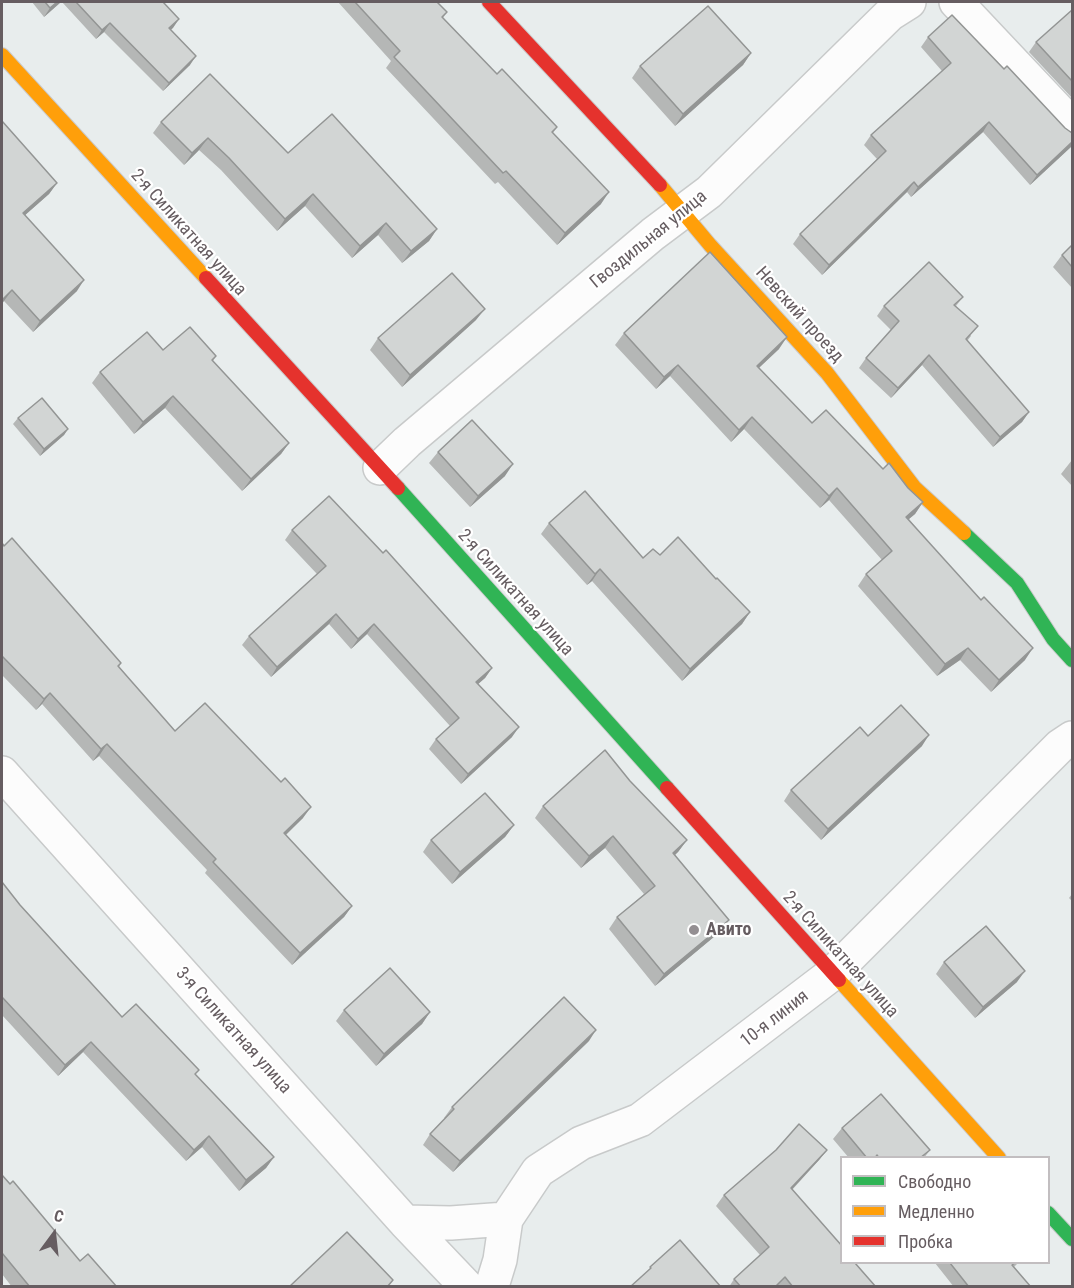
<!DOCTYPE html>
<meta charset="utf-8">
<style>
body{margin:0}
#map{position:relative;width:1074px;height:1288px;overflow:hidden;background:#e8eded;font-family:"Roboto Condensed",sans-serif}
canvas{display:block}
.frame{position:absolute;inset:0;border:3px solid #665d61;pointer-events:none}
.legend{position:absolute;left:840px;top:1156px;width:210px;height:108px;box-sizing:border-box;background:#fff;border:2px solid #c2bec0;margin:0;padding:8px 10px;list-style:none;font-size:18px;color:#665d61}
.legend li{display:flex;align-items:center;gap:12px;height:30px}
.legend b{width:30px;border:2px solid #c2bec0}
.north{position:absolute;left:24px;top:1204px;width:60px;height:60px;-webkit-text-stroke:4px #fff;paint-order:stroke;rotate:15deg;font-size:16px;font-weight:700;line-height:24px;text-align:center;color:#665d61}
.north::after{content:'';display:block;margin:auto;width:21px;height:27px;background:#665d61;clip-path:polygon(50% 0,100% 100%,50% 72%,0 100%)}
</style>
<div id="map">
<canvas width="1074" height="1288"></canvas>
<div class="frame"></div>
<ul class="legend">
<li><b style="height:8px;background:#30b455"></b>Свободно</li>
<li><b style="height:8px;background:#ff9f0a"></b>Медленно</li>
<li><b style="height:8px;background:#e5322d"></b>Пробка</li>
</ul>
<div class="north">С</div>
</div>
<script>
const c = document.querySelector('canvas').getContext('2d');
c.lineJoin = 'round';
function trace(path, color, width, dash) {
  c.strokeStyle = color;
  c.lineWidth = width;
  c.lineCap = dash ? 'butt' : 'round';
  c.setLineDash(dash || []);
  c.stroke(path);
}
function paint(path, color) {
  c.fillStyle = color;
  c.fill(path, 'evenodd');
}
function label(font, color, halo, rows, align = 'center') {
  c.font = font + ' "Roboto Condensed",sans-serif';
  c.lineWidth = 4.5;
  c.setLineDash([]);
  c.textBaseline = 'middle';
  c.strokeStyle = halo;
  c.fillStyle = color;
  for (const [text, x, y, turn = 0] of rows) {
    c.save();
    c.translate(x, y);
    c.rotate((+turn || 0) * Math.PI / 180);
    c.textAlign = isNaN(turn) ? turn : align;
    if (halo) c.strokeText(text, 0, 0);
    c.fillText(text, 0, 0);
    c.restore();
  }
}
const street = new Path2D(`
 M956,2l116,123
 M380,468l27,-26 246,-208 56,-42 181,-178 19,-12
 M2,773l403,449 61,64
 M405,1222l46,1 55,-4
 M492,1286l8,-26 6,-41 32,-48 43,-28 59,-23 192,-146 228,-228 12,-8`);
const fast = new Path2D(`
 M398,488l269,300
 M964,533l53,50 36,56 19,21
 M1048,1213l24,26`);
const slow = new Path2D(`
 M2,55l204,223
 M660,185l50,60 117,128 88,115 49,45
 M839,980l160,178`);
const jam = new Path2D(`
 M489,2l171,183
 M206,278l192,210
 M667,788l172,192`);
const wall = new Path2D(`
 M32,2h29l-17,15z
 M62,2h101l16,17 -9,11 20,35 -27,26 -59,-59 -8,7z
 M338,2h99l10,10 -4,6 54,56 60,53 -4,6 48,71 -44,41 -59,-63 -3,2 -109,-116 5,-7z
 M1072,10v88l-43,-46 7,-10z
 M928,37l76,32 61,59 7,5v13l-42,39 -47,-53 -72,65 -4,-5 -85,83 -29,-31 7,-10 77,-75 -13,-14 7,-10 71,-64 -21,-24z
 M751,53l-8,12 -68,61 -43,-48 8,-12z
 M2,121l55,62 -8,11 -24,21 52,76 -44,41 -29,-31z
 M161,122l127,31 149,76 -8,12 -27,22 -24,-28 -26,23 -47,-52 -28,25 -56,-61 -22,-20 -15,15 -31,-32z
 M1072,245v43l-19,-21 9,-12z
 M963,297l-7,9 15,30 -4,5 62,71 -7,10 -29,25 -71,-82 -31,33 -32,-30 7,-10 25,-28 -14,-14 7,-10z
 M476,320l-74,67 -32,-37 8,-12z
 M624,333l155,16 -20,19 53,55 71,46 25,19 15,14 -8,12 -6,5 116,141 -34,32 -31,-32 -23,16 -79,-90 8,-12 16,-14 -53,-60 -9,8 -76,-79 -13,13 -61,-66 -14,13 -41,-44z
 M163,350l53,6 -3,5 76,82 -8,11 -39,37 -77,-83 -31,26 -42,-51 8,-11z
 M18,418l50,11 -4,6 -24,21 -27,-32z
 M438,452l67,24 -35,31 -41,-44z
 M1072,460v26l-11,-12z
 M549,523l94,35 17,-3 56,24 34,33 -8,12 -60,57 -90,-100 -5,4 -46,-51z
 M292,530l200,138 -7,10 -7,6 34,53 -51,47 -32,-35 7,-10 14,-13 -83,-92 -16,15 -22,-25 -58,53 -29,-32 7,-9 68,-62 -32,-34z
 M2,543l119,120 -2,4 56,64 128,87 -17,17 66,71 -8,11 -52,48 -87,-92 2,-3 -108,-114 -6,5 -51,-57 -6,6 -34,-35z
 M868,736l54,10 -101,94 -37,-39 7,-11z
 M630,781l57,59 -9,12 -3,3 54,65 -8,11 -66,55 -46,-57 8,-12 27,-23 -39,-46 -24,20 -46,-50 8,-12z
 M514,825l-9,12 -53,47 -29,-32 8,-12z
 M2,882l18,23 102,112 74,58 78,82 -8,11 -27,23 -37,-44 -16,14 -103,-109 -25,24 -56,-61z
 M1072,894v7l-3,-3z
 M944,962l73,20 -42,36 -39,-44z
 M344,1010l86,2 -8,12 -46,42 -40,-45z
 M589,1041l-136,131 -30,-27 7,-11 15,-16h-1l8,-11z
 M842,1128l88,22 -6,8h-75l-16,-19z
 M776,1150h51l-8,10 -27,30 84,97h-147l5,-8 26,-24 -44,-49 8,-11z
 M2,1175l78,86 37,26h-105l-10,-13z
 M935,1263h83l-4,4 17,20h-77z`);
const shadedWall = new Path2D(`
 M57,2h4l-17,15 6,-9z
 M179,19l-6,9 -10,9 6,-9z
 M110,23l-6,9 -8,7 6,-9z
 M751,53l-8,12 -68,61 8,-12z
 M196,56l-6,9 -27,26 6,-8z
 M989,122l-6,10 -72,65 7,-10z
 M208,138l-9,12 -15,15 8,-12z
 M1072,142v4l-42,39 7,-10z
 M914,182l-7,10 -85,83 7,-10z
 M57,183l-8,11 -34,30 8,-11z
 M609,192l-8,12 -44,41 8,-12z
 M313,194l-8,12 -28,25 8,-12z
 M386,223l-8,12 -26,23 8,-12z
 M437,229l-8,12 -27,22 9,-12z
 M84,280l-7,11 -44,41 7,-11z
 M12,290l-8,11 -2,3v-4z
 M485,309l-9,11 -74,67 8,-12z
 M787,337l-8,12 -30,28 8,-11z
 M929,355l-7,10 -31,33 7,-10z
 M678,365l-8,11 -14,13 8,-12z
 M173,396l-8,12 -31,26 9,-12z
 M1029,412l-7,10 -29,25 7,-10z
 M752,417l-8,12 -13,13 8,-12z
 M68,429l-4,6 -24,21 4,-7z
 M289,443l-8,11 -39,37 9,-12z
 M513,464l-8,12 -35,31 8,-11z
 M837,488l-8,12 -9,8 9,-12z
 M923,502l-8,12 -17,14 8,-11z
 M600,569l-8,12 -5,4 8,-11z
 M750,612l-8,12 -60,57 8,-12z
 M336,614l-7,10 -58,53 6,-10z
 M374,624l-7,10 -16,15 7,-10z
 M968,648l-8,12 -23,16 8,-12z
 M1033,648l-8,12 -34,32 8,-12z
 M492,668l-7,10 -16,14 7,-10z
 M50,693l-8,11 -6,6 8,-11z
 M519,727l-7,10 -51,47 7,-10z
 M929,735l-7,11 -101,94 7,-11z
 M107,744l-8,12 -6,5 8,-12z
 M311,807l-8,11 -27,26 8,-11z
 M514,825l-9,12 -53,47 8,-12z
 M613,836l-8,12 -24,20 8,-12z
 M687,840l-9,12 -13,12 8,-11z
 M352,906l-8,11 -52,48 8,-12z
 M729,920l-8,11 -66,55 9,-12z
 M1025,971l-8,11 -42,36 8,-11z
 M430,1012l-8,12 -46,42 8,-12z
 M596,1030l-7,11 -136,131 7,-11z
 M91,1042l-8,10 -25,24 7,-11z
 M209,1136l-7,11 -16,14 8,-11z
 M827,1150l-8,10 -36,39 8,-11z
 M274,1157l-8,11 -27,23 7,-11z`);
const building = new Path2D(`
 M45,2h12l-7,6z
 M76,2h87l16,17 -10,9 27,28 -27,27 -59,-60 -8,7z
 M355,2h82l10,10 -5,5 55,57 5,-5 55,58 -5,5 57,60 -44,41 -59,-62 -3,2 -109,-116 6,-6z
 M708,6l43,47 -68,61 -43,-48z
 M1072,10v71l-36,-39z
 M952,15l52,54 3,-3 58,62 7,5v9l-35,33 -48,-53 -71,65 -4,-5 -85,83 -29,-31 86,-83 -15,-16 80,-72 -23,-26z
 M210,74l78,79 44,-39 105,115 -26,22 -25,-28 -26,23 -47,-52 -28,25 -56,-61 -21,-20 -16,15 -31,-31z
 M2,121l55,62 -34,30 61,67 -44,41 -28,-31 -10,10z
 M1072,245v22l-10,-12z
 M710,252l77,85 -30,29 55,57 14,-13 57,59 6,-6 19,25 15,14 -17,15 75,83 3,-3 49,51 -34,32 -31,-32 -23,16 -79,-90 26,-23 -55,-63 -8,8 -77,-79 -13,13 -61,-65 -14,12 -40,-44z
 M929,262l34,35 -9,8 24,21 -12,13 63,73 -29,25 -71,-82 -31,33 -32,-30 33,-37 -15,-15z
 M452,273l33,36 -75,66 -32,-37z
 M190,327l26,29 -4,4 77,83 -38,36 -78,-83 -30,26 -43,-50 47,-40 16,18z
 M42,398l26,31 -24,20 -26,-31z
 M472,420l41,44 -35,32 -40,-44z
 M585,491l58,67 10,-9 7,6 18,-18 38,42 1,-1 33,34 -60,57 -90,-100 -5,5 -46,-51z
 M329,496l54,57 3,-3 106,118 -16,14 43,45 -51,47 -32,-35 23,-21 -85,-94 -16,15 -22,-25 -59,53 -28,-31 77,-70 -34,-36z
 M12,538l109,125 -3,3 57,65 30,-28 76,79 4,-4 26,29 -27,26 68,73 -52,47 -87,-91 3,-3 -109,-115 -6,5 -51,-56 -6,6 -42,-43v-113l2,3z
 M901,705l28,30 -101,94 -37,-39 69,-63 8,9z
 M605,750l25,31 57,59 -14,13 56,67 -65,54 -47,-57 38,-31 -42,-50 -24,20 -46,-50z
 M485,793l29,32 -54,47 -29,-32z
 M2,882l18,23 102,112 14,-13 63,66 -4,4 79,83 -28,23 -37,-44 -15,14 -103,-108 -26,23 -63,-68z
 M986,926l39,45 -42,36 -39,-45z
 M390,968l40,44 -46,42 -40,-44z
 M564,997l32,33 -136,131 -30,-27 24,-25 -2,-2z
 M881,1094l49,56 -10,8h-41l-2,-3 -2,3h-8l-25,-30z
 M799,1124l28,26 -36,38 51,58v17h13l21,24h-83l-8,-10 -10,10h-34l-7,-8 35,-32 -45,-52 52,-45z
 M2,1175l8,9 3,-3 67,80 8,-7 29,33h-87l-28,-34z
 M347,1232l46,48 -6,7h-98z
 M680,1240l41,47h-91l21,-19 -1,-1z
 M950,1263h65l-3,2 19,22h-62z`);
const markers = [
 [694,930,6,"#948f92"]
];
const streetNames = [
 ["2-я Силикатная улица",188,233,48],
 ["Гвоздильная улица",649,240,-39],
 ["Невский проезд",799,315,48],
 ["2-я Силикатная улица",515,593,48],
 ["2-я Силикатная улица",840,955,48],
 ["10-я линия",775,1019,-38],
 ["3-я Силикатная улица",233,1031,48]
];
const poiNames = [
 ["Авито",706,930]
];
trace(street, '#c8caca', 36);
trace(fast, '#cacacb', 16);
trace(slow, '#cacacb', 16);
trace(jam, '#cacacb', 16);
trace(street, '#fcfcfc', 33);
trace(fast, '#30b455', 14);
trace(slow, '#ff9f0a', 14);
trace(jam, '#e5322d', 14);
paint(wall, '#b5b7b6');
paint(shadedWall, '#939594');
paint(building, '#d2d5d4');
trace(building, '#939594', 1.5);
for (const [x, y, r, color] of markers) {
  const dot = new Path2D();
  dot.arc(x, y, r, 0, 2 * Math.PI);
  c.fillStyle = color;
  c.fill(dot);
  trace(dot, '#fff', 2);
}
label('18px', '#665d61', '#fff', streetNames);
label('bold 18px', '#665d61', '#fff', poiNames, 'left');
</script>
